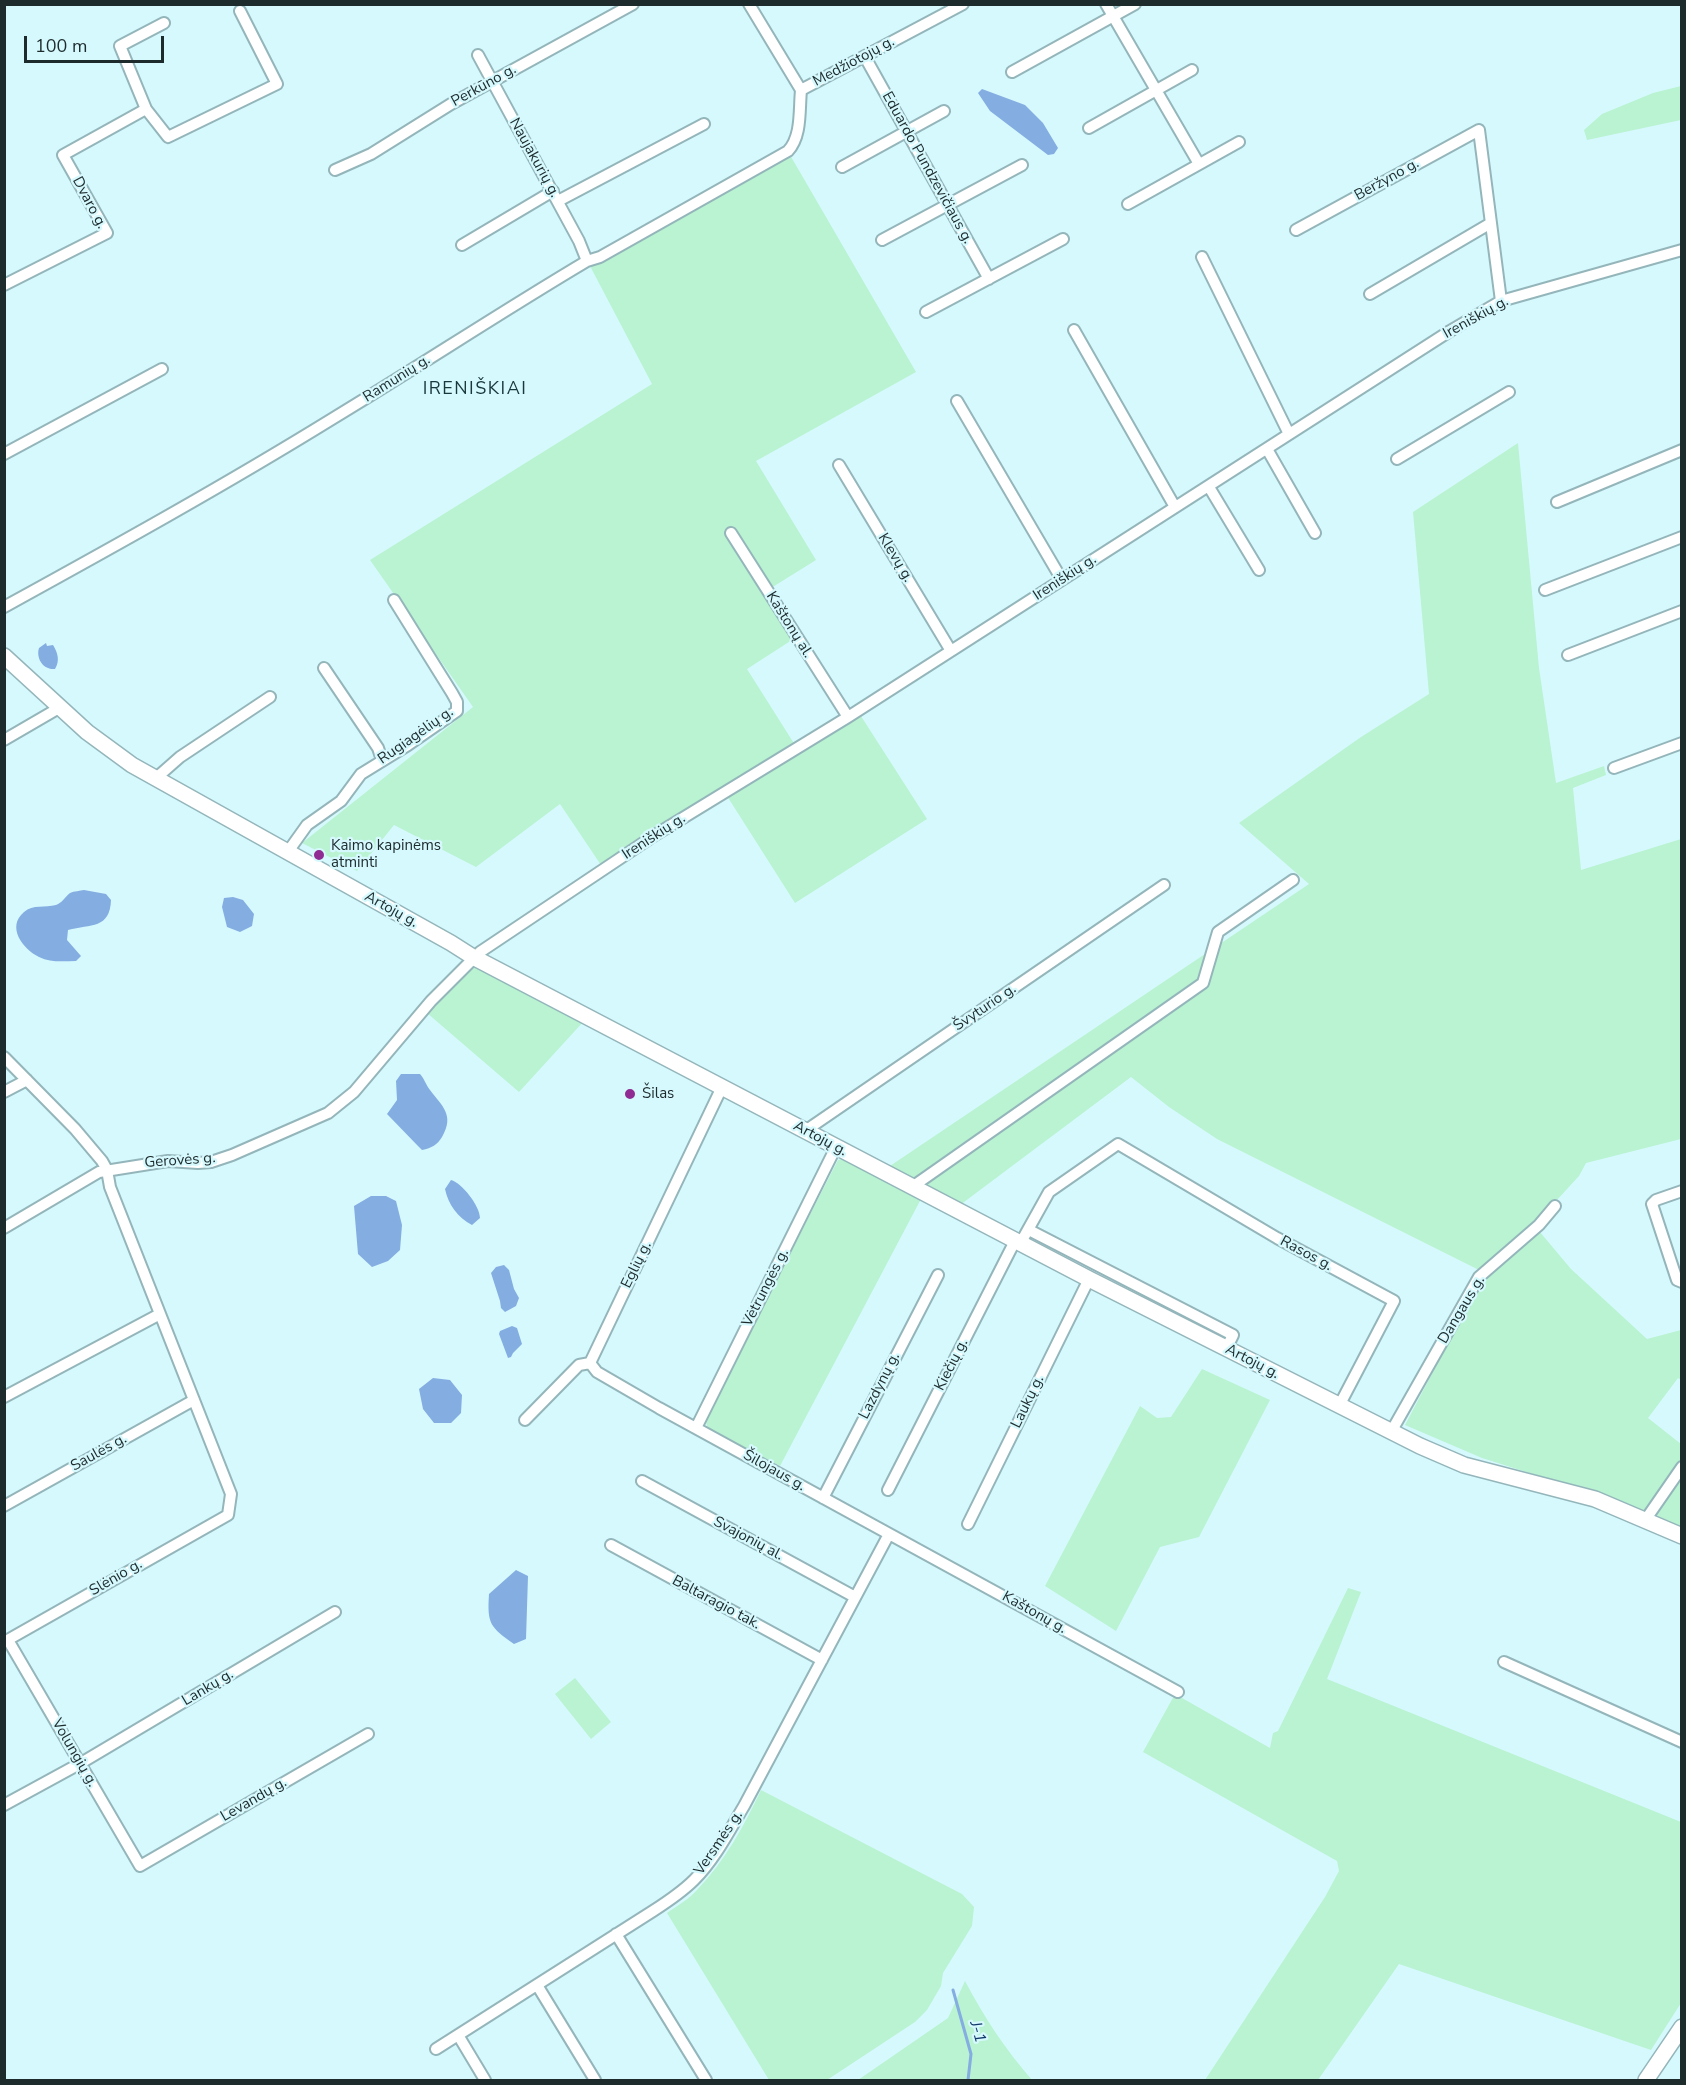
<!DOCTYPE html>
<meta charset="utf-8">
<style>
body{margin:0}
#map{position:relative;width:1686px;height:2085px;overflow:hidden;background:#d6f9fe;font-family:"Nunito Sans",sans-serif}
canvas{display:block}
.frame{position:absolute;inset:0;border:6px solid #1d2b2d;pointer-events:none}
.scale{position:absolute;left:24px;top:36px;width:140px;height:27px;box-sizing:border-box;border:3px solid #1d2b2d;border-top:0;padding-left:8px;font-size:18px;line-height:21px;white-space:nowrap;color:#1d2b2d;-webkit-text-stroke:4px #d6f9fe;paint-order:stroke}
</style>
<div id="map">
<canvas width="1686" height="2085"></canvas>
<div class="frame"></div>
<div class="scale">100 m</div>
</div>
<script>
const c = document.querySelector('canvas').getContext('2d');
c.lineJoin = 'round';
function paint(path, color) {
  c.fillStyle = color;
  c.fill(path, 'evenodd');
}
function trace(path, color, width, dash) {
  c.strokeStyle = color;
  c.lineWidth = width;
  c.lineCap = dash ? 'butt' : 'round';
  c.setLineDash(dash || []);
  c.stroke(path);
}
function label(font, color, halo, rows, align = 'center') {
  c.font = font + ' "Nunito Sans",sans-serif';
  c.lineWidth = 4.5;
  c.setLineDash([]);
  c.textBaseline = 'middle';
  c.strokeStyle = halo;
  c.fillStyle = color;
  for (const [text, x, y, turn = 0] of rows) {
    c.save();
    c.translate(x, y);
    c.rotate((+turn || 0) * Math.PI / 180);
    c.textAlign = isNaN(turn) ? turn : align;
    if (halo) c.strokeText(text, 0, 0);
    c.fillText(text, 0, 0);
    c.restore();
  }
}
const green = new Path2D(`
 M1681,86v34l-94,20 -3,-10 18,-16 51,-21z
 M790,155l126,217 -160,89 60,99 -53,33 29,47 -45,29 48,76 -194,120 -41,-61 -84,63 -82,-42 -37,46 -55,-28 171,-136 -103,-147 282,-176 -62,-118z
 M1518,443l21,225 17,115 48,-17 2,9 -33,13 8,82 100,-31v300l-95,24 -7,13 -45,49 37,44 76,70 34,-9v50l-3,-2 -30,40 33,26v84l-91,-36 -108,-34 -77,-33 80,-152 -268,-134 -48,-32 -38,-30 -171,128 -73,-37 422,-284 -70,-61 122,-86 68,-43 -16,-182z
 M859,713l68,106 -132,84 -68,-107z
 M474,964l110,57 -65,71 -92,-79 42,-46z
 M843,1159l78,40 -141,267 -72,-37 -3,-10 133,-259z
 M1202,1369l68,31 -71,137 -39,10 -44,84 -71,-45 95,-180 17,12 14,-1z
 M1348,1588l13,4 -34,87 354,143v181l-30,47 -252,-86 -81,116h-113l120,-183 14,-26 -2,-10 -194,-109 32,-58 95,54 3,-15 5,-2z
 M575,1678l36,44 -20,17 -36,-45z
 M761,1790l201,104 12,13 -2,19 -29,47 -2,13 -14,24 -12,12 -88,58h-58l-102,-167c10,-7 22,-14 30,-23 28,-29 47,-64 64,-100z
 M965,1981c19,36 40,68 67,99h-174l90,-62z`);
const water = new Path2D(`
 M982,89l43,16 18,18 15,25 -4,6 -6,1 -58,-44 -12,-18z
 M46,643l1,3 6,-1c5,8 7,16 2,24 -13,1 -19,-12 -16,-21z
 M84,890l22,4 5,6c-1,29 -20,24 -43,30l-1,10 14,16 -5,5c-12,0 -25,2 -37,-4 -16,-8 -33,-30 -15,-45 9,-8 21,-4 32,-7 6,-2 9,-8 14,-12 4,-2 10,-2 14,-3z
 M233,897l10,3 11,14 -2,12 -12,6 -13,-5 -5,-20 2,-9z
 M401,1074h19c4,4 6,11 10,16 12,16 25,25 12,47 -5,8 -10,11 -20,13l-4,-4 -31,-32 10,-14 -1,-19z
 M451,1180c11,3 29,26 29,38l-8,7c-14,-7 -24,-21 -27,-36z
 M371,1196h15l10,5 6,24 -2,25 -12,11 -16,6 -14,-13 -4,-48z
 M504,1265l5,5 5,19 5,9 -3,8 -11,6 -4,-4 -1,-7 -9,-28 5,-6z
 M512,1326l5,2 5,16 -9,9 -2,4 -3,1 -9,-24 1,-3z
 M433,1378l17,2 12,15 -1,18 -10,10h-17l-11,-14 -4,-20z
 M516,1570l12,6 -2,63 -12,5c-24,-17 -27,-20 -25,-50z`);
const stream = new Path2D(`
 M953,1990l18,64 -3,26`);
const minor = new Path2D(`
 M749,4l52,86
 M1106,4l93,160
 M478,55l101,186 8,20
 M865,57l124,222
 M1012,72l123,-68
 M146,109l-26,-63 44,-23
 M1089,128l103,-58
 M842,167l102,-56
 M335,170l36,-16 80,-50 182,-100
 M558,201l146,-77
 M1128,204l111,-62
 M1296,230l183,-100 22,171
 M882,240l140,-75
 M462,245l91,-54
 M1202,257l87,177
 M4,285l103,-52 -44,-78 83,-46 22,28 109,-53 -37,-73
 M1370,294l121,-71
 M926,312l137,-73
 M1074,330l101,177
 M957,401l105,179
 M1267,449l48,84
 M4,454l158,-85
 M1397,459l112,-67
 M839,465l112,186
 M1209,487l50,83
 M1557,502l125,-52
 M731,533l117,184
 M1545,590l137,-53
 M4,607c111,-61 221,-122 328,-188 86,-52 169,-107 255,-158l13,-4 188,-106c14,-15 11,-41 13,-61l162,-86
 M1568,655l114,-44
 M324,668l54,80 4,12
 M4,740l55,-32
 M1614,768l68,-25
 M155,779l25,-22 90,-60
 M287,853l20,-28 34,-24 20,-27 47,-29 49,-34v-9l-5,-9 -58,-93
 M4,1057l71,72 27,32 5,9 3,17 121,307 -3,21 -224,127
 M4,1092l23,-12
 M805,1131l359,-246
 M912,1187l291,-204 15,-51 75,-52
 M1682,1191l-26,9 -4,4 25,76 5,2
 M4,1228l95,-56 69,-11 30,2 13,-1 21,-7 96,-42 26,-21 77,-91 49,-49 175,-117 193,-118 602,-386 51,-30 181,-51
 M1029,1230l204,105 -7,14
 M1020,1244l29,-52 69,-48 159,94 117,63 -55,105
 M590,1363l7,9 62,36 519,284
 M4,1397l156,-83
 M525,1420l54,-55 11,-2 132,-276
 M696,1428l140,-281
 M1391,1432l88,-155 60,-52 16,-19
 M642,1481l213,116
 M888,1490l127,-249
 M823,1498l115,-223
 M4,1506l190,-106
 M1646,1519l36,-52
 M968,1524l121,-245
 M611,1545l211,115
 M8,1640l132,226 228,-132
 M1504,1662l178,80
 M4,1805l77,-42 254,-151
 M616,1934l90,146
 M537,1985l58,95
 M458,2035l27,45
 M436,2049l217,-138c14,-9 29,-19 41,-31 21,-21 35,-49 50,-74l145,-272`);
const secondary = new Path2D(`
 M4,656l83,76 45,33 319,178 22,14 616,322 331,167 44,19 131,34 87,37
 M1646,2080l36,-53`);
const markers = [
 [319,855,6,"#8f2b92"],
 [630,1094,6,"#8f2b92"]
];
const streetNames = [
 ["Medžiotojų g.",854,62,-28],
 ["Perkūno g.",484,86,-29],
 ["Naujakurių g.",534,158,61],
 ["Eduardo Pundzevičiaus g.",927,168,61],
 ["Beržyno g.",1387,180,-29],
 ["Dvaro g.",89,203,62],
 ["Ireniškių g.",1476,318,-29],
 ["Ramunių g.",397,379,-32],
 ["Klevų g.",895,558,59],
 ["Ireniškių g.",1065,578,-33],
 ["Kaštonų al.",789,625,58],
 ["Rugiagėlių g.",416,736,-35],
 ["Ireniškių g.",654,837,-33],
 ["Artojų g.",391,910,29],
 ["Švyturio g.",985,1008,-34],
 ["Artojų g.",820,1139,28],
 ["Gerovės g.",180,1161,-4],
 ["Rasos g.",1306,1254,28],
 ["Eglių g.",637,1265,-64],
 ["Vėtrungės g.",766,1288,-63],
 ["Dangaus g.",1462,1310,-59],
 ["Artojų g.",1252,1362,27],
 ["Kiečių g.",952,1365,-63],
 ["Lazdynų g.",880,1386,-63],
 ["Laukų g.",1028,1402,-64],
 ["Saulės g.",99,1453,-29],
 ["Šilojaus g.",774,1471,29],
 ["Svajonių al.",748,1539,28],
 ["Slėnio g.",116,1578,-30],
 ["Baltaragio tak.",716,1603,28],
 ["Kaštonų g.",1034,1613,29],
 ["Lankų g.",208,1688,-31],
 ["Volungių g.",74,1753,60],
 ["Levandų g.",254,1800,-30],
 ["Versmės g.",719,1843,-56]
];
const poiNames = [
 ["Kaimo kapinėms",331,846],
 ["atminti",331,863],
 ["Šilas",642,1094]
];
const waterNames = [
 ["J-1",977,2032,74]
];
const quarterNames = [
 ["IRENIŠKIAI",475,390]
];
paint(green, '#b9f3d1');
paint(water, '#84ade1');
trace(stream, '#84ade1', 3);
trace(minor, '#94b6bb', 14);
trace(secondary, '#94b6bb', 18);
trace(minor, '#fff', 10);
trace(secondary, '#fff', 15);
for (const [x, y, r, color] of markers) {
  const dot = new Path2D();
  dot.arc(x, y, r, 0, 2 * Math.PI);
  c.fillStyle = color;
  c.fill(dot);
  trace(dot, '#d6f9fe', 2);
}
label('15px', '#1d2b2d', '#d6f9fe', streetNames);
label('15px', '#1d2b2d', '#d6f9fe', poiNames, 'left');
label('italic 16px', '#113a69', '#d6f9fe', waterNames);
c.letterSpacing = '1.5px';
label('18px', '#19383c', '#d6f9fe', quarterNames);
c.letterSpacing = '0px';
</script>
